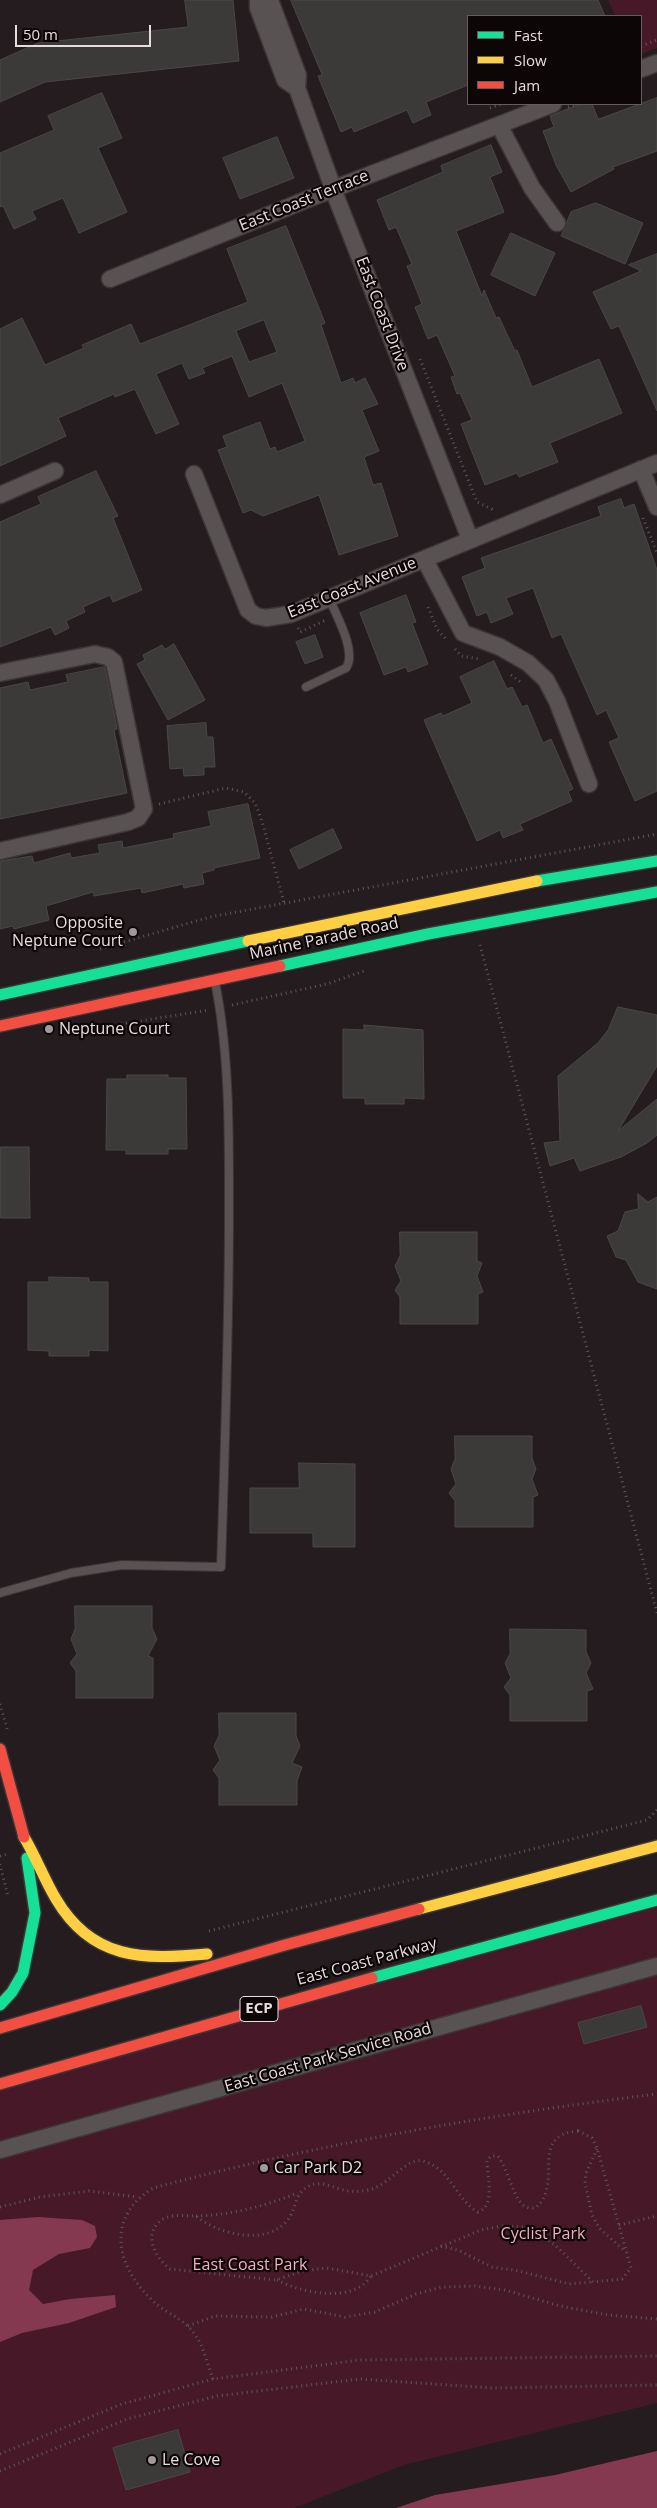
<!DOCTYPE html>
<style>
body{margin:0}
#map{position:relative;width:657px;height:2508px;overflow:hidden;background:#241c1e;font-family:"Open Sans",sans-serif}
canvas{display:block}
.legend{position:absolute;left:467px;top:15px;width:175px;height:90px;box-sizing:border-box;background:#0c0607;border:1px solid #645c5d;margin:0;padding:6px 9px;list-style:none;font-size:15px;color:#e7dddf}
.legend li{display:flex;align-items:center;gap:10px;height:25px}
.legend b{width:25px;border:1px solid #645c5d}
.scale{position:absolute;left:15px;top:25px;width:136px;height:22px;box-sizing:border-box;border:2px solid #e7dddf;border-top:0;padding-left:6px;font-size:15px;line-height:18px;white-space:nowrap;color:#e7dddf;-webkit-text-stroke:4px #0c0607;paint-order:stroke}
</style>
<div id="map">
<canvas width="657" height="2508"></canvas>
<ul class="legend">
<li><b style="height:6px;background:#16e098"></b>Fast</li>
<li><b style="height:6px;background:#ffcf43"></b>Slow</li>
<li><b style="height:6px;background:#f24e42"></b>Jam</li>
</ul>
<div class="scale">50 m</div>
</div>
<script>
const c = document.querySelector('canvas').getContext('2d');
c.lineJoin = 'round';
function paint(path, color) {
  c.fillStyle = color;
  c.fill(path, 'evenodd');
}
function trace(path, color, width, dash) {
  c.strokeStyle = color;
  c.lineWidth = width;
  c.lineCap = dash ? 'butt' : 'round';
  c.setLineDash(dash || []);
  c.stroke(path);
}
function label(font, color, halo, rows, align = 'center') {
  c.font = font + ' "Open Sans",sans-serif';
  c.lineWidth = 4.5;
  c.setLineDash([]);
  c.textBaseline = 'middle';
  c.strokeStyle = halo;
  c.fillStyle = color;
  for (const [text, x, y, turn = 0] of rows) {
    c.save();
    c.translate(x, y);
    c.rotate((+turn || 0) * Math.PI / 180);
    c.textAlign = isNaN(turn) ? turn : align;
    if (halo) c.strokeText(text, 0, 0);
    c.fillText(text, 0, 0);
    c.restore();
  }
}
const green = new Path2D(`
 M608,0h49v48l-16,6v-38h-26z
 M657,1900v503l-253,62 -110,43h-294v-424z`);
const water = new Path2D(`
 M38,2217l44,3 13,6 2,11 -7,11 -31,6 -26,16 -4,20 14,14 27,-5 45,-4 1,12 -47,16 -47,10 -22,9v-122z
 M657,2451v57h-261l39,-13 120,-20z`);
const building = new Path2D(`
 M185,0h48l6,61 -194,21 -45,20v-42l38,-17 150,-16z
 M291,0h307l7,16h-137v69l-42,17 5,13 -18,8 -6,-13 -53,22 -2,-5 -11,5 -23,-56 4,-1z
 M102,93l20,45 -24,10 29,64 -48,21 -16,-35 -31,13 4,8 -22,10 -11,-23 -3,1v-54l54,-23 -6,-14z
 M657,98v53l-44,16 1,2 -43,23 -15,-27 -13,-34 11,-4 -4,-11 30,-12h12l6,15z
 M277,137l17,41 -54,21 -17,-41z
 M491,145l11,27 -12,5 14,35 -48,19 26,65 2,-6 12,28 3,-1 16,34 2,-1 15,37 67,-28 23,54 -72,30 8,19 -39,15 -2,-4 -32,12 -24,-61 11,-4 -12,-27 -3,1 -6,-17 4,-1 -18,-41 -9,4 -13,-32 7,-3 -15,-38 5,-2 -16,-37 -7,3 -12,-30 66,-28 -2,-6z
 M596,203l47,20 -18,41 -64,-28 10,-24z
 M286,226l39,97 -4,2 20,58 12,-5 2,5 10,-5 13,26 -16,6 17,41 -15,6 9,28 8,-2 17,53 -59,19 -20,-60 -56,21 -12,-6 -8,3 -25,-63 9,-3 -4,-11 37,-14 10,27 5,-2 2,5 28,-11 -23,-58 -33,14 -17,-41 -30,12 3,5 -16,6 -7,-16 -26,11 23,50 -23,10 -21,-45 -20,8 -1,-3 -56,24 8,18 -66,30v-137l22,-11 23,47 39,-17 -2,-3 49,-21 9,20 108,-42 -21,-53zM264,320l13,32 -28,10 -13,-31z
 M511,233l44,20 -20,43 -44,-21z
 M657,254v157l-38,-85 -8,3 -18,-37 48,-21 -12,-6z
 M96,471l22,45 -5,2 29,72 -29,12 -3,-7 -27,12 2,5 -19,9 3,7 -14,7 -4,-8 -51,20v-125l41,-18 -3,-7z
 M621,499l3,9 10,-4 23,66v221l-22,10 -26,-59 10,-4 -13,-28 -9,5 -36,-81 -9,4 -19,-50 -27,10 7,16 -22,9 -4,-11 -10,4 -15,-39 23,-9 -4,-10 120,-42 -3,-9z
 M406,595l10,27 -4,1 16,41 -20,8 -2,-5 -22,8 -24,-62z
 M315,635l8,22 -18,7 -9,-22z
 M174,644l31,56 -37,20 -31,-56 8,-4 -2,-5 19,-10 3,4z
 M494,661l13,28 5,-2 10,20 5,-2 16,38 8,-4 22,50 -5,2 4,10 -52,23 3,6 -20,8 -3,-8 -23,11 -53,-121 17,-7 2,3 29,-13 -12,-26z
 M105,667l12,62 -3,1 13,63 -127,26v-131l28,-6 2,8 38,-8 -2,-7z
 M206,723l1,14h6l2,30h-11v8l-20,1 -1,-8 -13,1 -3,-43z
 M248,804l12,54 -46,10v2l-12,3 2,11 -20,4 -1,-4 -41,9 -1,-5 -47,8 -1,-4 -47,14 3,14 -35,9 -1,-3 -13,3v-68l32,-5 2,7 36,-10 1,5 29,-5 -2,-8 24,-4 1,7 51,-10 -1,-4 38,-8 -3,-14z
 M333,829l9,19 -43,21 -9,-19z
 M618,1007l39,8v51l-39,65 39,-32v36l-10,8 -26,14 -41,14 -6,-13 -24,8 -6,-23 16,-2 -2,-65 40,-33 10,-13z
 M364,1025l59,5 1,69 -20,-1v6h-39v-6h-22v-69l21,1z
 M127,1075h41v3h18l1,71h-19v5h-42v-4h-20l1,-71h20z
 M1,1147h28l1,71h-29z
 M638,1194l10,8 9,-5v92l-19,-7 -12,-22 -10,-3 -9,-21 11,-5 7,-19 13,-3z
 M400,1232h77v29l5,2 -5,13 6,16 -5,2v30h-78v-27l-5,-7 6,-9 -6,-15 5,-10z
 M49,1277l40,1v4h19v69l-19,-1v6h-40v-5l-21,-1v-68h21z
 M455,1436h77v22l4,11 -4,10 6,16 -5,2v30h-78v-26l-6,-8 7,-9 -5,-15 4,-10z
 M299,1463l56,1v83h-42v-14h-63v-45h49z
 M75,1606h77v22l5,11 -9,17 5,2v40h-77v-27l-6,-8 7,-9 -6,-15 4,-10z
 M510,1629l76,1v22l5,11 -5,10 7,16 -6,2v30h-77v-26l-6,-8 7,-9 -6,-15 5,-9z
 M219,1713h77v23l4,10 -8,17 10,4 -5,14v24h-78v-27l-6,-8 7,-10 -6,-14 5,-10z
 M641,2006l6,21 -63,17 -6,-21z
 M178,2430l12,42 -64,18 -13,-42z`);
const path = new Path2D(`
 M641,46l16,-6
 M568,107l10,-3
 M490,108l11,-4
 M420,359l57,143 19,9
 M643,518l14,35
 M428,607l9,22 9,10
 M298,628l2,4 26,-12
 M455,649l6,7 19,3
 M511,675l11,8
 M159,804l67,-16 18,4 11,11 7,18 22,82
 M480,945l177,668
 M100,949l110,-32 447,-83
 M232,1005l95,-21 37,-13
 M121,1024l88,-14
 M0,1704l8,28
 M0,1856l7,-2
 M0,1864l8,33
 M209,1931l438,-111 10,-10
 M578,2131l14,7 5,10 34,120 -9,11 -29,3 -39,-38 -30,-17 -22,-1 -21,4 -110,46 -44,-8 -24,3 -27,9 -106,-11c-16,-12 -29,-38 -5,-51 9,-4 22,-2 31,-2 23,19 73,31 93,2 8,-12 5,-24 20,-32 13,-7 27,4 40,5 8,1 16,0 23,-2 19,-6 35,-32 51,-28 27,7 34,40 55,51 18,-6 9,-37 9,-51l4,-5h7c10,14 14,37 23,47 4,5 9,5 14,5 30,-23 -8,-73 43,-77z
 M597,2149l-11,24 -1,10 7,32 7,13 27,24
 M0,2207l40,-10 49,-6 49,6
 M196,2216c37,-1 68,-10 102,-23
 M619,2225l38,-9
 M441,2246l19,5 32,16 27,4 50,13 24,-2
 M277,2280c24,13 77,24 94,-4
 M188,2326l27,-10 57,1 32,-8 41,8 30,-5 41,-18 26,-7 33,-1 30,4 55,16 48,9 49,4
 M213,2379c-5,-13 -9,-31 -17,-43 -14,-20 -29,-21 -44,-36 -36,-34 -47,-82 1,-112 166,-44 333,-73 504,-94
 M0,2454l122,-50 91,-25 147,-19 297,-4
 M0,2471l127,-52 90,-23 143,-17 133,9 164,-3`);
const lane = new Path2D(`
 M306,687l40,-19c11,-16 -9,-51 -16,-68
 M0,1593l71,-20 51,-8 99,2c4,-118 8,-237 8,-355 0,-74 1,-157 -14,-230`);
const street = new Path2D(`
 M258,0v8l27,72 12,8
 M267,0l4,3 27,72 -1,13 41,114 132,337
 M641,69l16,-6
 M499,125l33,63 25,35
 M110,279l223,-90 220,-85
 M641,469l16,38
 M194,474l54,136 8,6 10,2 25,-4 366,-151
 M0,495l55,-24
 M425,560l38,73 37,14 28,16 18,17 11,21 32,83
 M0,673l95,-19 13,3 6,5 30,147 -6,9 -10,4 -128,29
 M0,2150l657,-184`);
const fast = new Path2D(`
 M537,881l120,-20
 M280,966l148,-32 229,-42
 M0,995l248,-54
 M372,1978l285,-78
 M0,2005l12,-13 11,-19 12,-60 -8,-55`);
const slow = new Path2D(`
 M248,941l289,-60
 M24,1837c12,20 20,42 32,62 36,61 87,61 151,55
 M419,1909l238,-63`);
const jam = new Path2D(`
 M0,1026l280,-60
 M0,1749l24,88
 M0,2028l285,-83 134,-36
 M0,2084l372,-106`);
const markers = [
 [133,932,5,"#a3999b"],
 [49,1029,5,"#a3999b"],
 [264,2168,5,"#a3999b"],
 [152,2460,5,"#a3999b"]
];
const shields = [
 [259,2009,38]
];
const shieldNames = [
 ["ECP",259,2009]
];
const streetNames = [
 ["East Coast Terrace",304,201,-22],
 ["East Coast Drive",382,314,69],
 ["East Coast Avenue",352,588,-22],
 ["Marine Parade Road",324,939,-12],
 ["East Coast Parkway",367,1962,-15],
 ["East Coast Park Service Road",328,2058,-16]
];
const poiNames = [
 ["Opposite",123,923,"right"],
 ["Neptune Court",123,941,"right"],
 ["Neptune Court",59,1029],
 ["Car Park D2",274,2168],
 ["Le Cove",162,2460]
];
const parkNames = [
 ["Cyclist Park",543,2234],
 ["East Coast Park",250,2265]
];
paint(green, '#471928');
paint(water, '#843950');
paint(building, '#3c3a39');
trace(building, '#4a4847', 1);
trace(lane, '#3c3637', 10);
trace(street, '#3c3637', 19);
trace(fast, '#3c3637', 14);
trace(slow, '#3c3637', 14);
trace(jam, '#3c3637', 14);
trace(path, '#5d5859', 3, [1, 4]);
trace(lane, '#585253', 8);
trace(street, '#585253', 16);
trace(fast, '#16e098', 11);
trace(slow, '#ffcf43', 11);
trace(jam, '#f24e42', 11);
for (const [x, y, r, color] of markers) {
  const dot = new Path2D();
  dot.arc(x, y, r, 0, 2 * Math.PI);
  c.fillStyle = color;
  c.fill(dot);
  trace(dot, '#0c0607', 2);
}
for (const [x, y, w] of shields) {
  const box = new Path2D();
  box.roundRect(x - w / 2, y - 12.5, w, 25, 4);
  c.fillStyle = '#0c0607';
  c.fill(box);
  trace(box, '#e7dddf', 1);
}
label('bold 15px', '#e7dddf', null, shieldNames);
label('16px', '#e7dddf', '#0c0607', streetNames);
label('16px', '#e7dddf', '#0c0607', poiNames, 'left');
label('16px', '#f6aec0', '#0c0607', parkNames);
</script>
